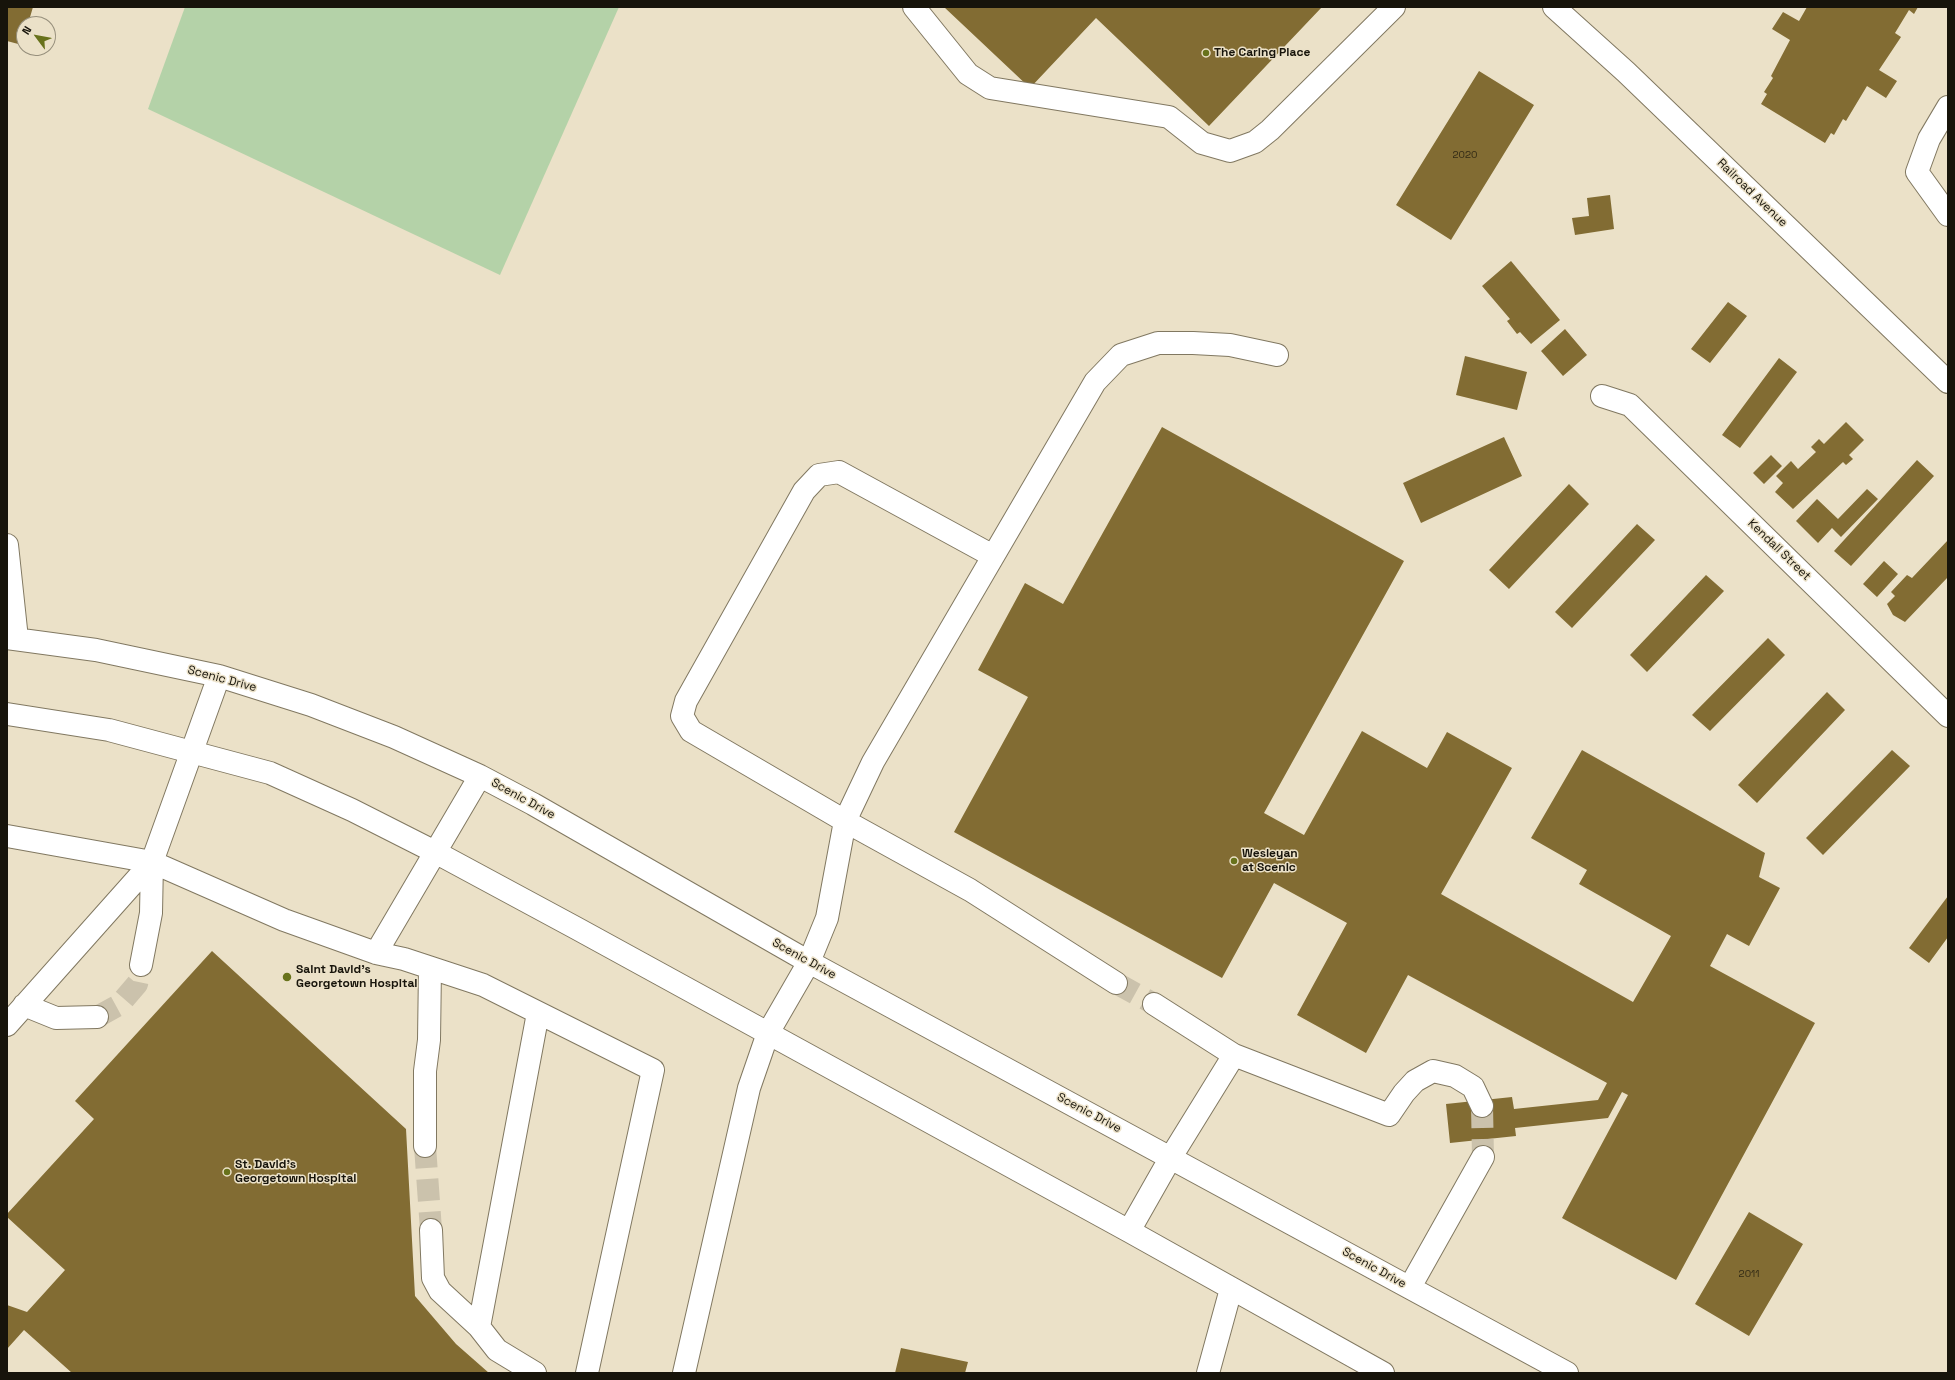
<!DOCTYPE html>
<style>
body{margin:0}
#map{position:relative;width:1955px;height:1380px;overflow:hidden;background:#ebe1c8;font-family:"Space Grotesk",sans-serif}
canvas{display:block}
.frame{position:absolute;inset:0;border:8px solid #17140b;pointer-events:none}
.north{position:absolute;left:16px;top:16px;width:40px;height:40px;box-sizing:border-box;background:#ebe1c8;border:1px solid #968f7c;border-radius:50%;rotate:302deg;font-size:11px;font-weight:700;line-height:16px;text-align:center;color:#17140b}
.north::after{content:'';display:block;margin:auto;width:14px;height:18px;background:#68721b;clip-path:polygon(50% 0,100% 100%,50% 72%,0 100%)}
</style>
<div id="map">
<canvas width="1955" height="1380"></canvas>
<div class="frame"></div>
<div class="north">N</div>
</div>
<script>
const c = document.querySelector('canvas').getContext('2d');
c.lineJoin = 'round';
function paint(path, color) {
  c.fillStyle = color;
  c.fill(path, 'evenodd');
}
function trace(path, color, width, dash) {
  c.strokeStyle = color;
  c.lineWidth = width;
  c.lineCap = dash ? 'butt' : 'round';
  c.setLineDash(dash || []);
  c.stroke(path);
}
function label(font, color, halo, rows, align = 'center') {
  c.font = font + ' "Space Grotesk",sans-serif';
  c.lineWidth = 3;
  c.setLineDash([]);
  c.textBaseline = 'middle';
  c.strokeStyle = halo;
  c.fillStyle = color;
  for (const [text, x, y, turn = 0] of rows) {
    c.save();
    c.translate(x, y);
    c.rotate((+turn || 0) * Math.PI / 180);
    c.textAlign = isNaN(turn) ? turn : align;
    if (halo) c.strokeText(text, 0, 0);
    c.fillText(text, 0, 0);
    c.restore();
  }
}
const green = new Path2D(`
 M185,7h434l-119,268 -352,-166z`);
const building = new Path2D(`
 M7,7h26l-5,17h-4l-2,21 -15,-4z
 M944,7h378l-113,119 -113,-108 -66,70z
 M1807,7h111l-4,7 -5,-4 -14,23 6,4 -22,33 18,11 -11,17 -19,-12 -21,35 -3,-2 -9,16 -3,-2 -6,10 -64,-39 6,-10 -3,-2 9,-14 -2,-2 19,-36 -18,-11 11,-17 16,9z
 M1479,71l55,34 -83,135 -55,-35z
 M1610,195l4,34 -39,6 -3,-17 17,-2 -2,-18z
 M1511,261l49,59 -29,24 -11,-12 -3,2 -10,-13 3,-2 -28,-33z
 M1728,302l19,14 -37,47 -19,-14z
 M1565,329l22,26 -24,21 -22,-25z
 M1465,356l62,16 -10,38 -61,-15z
 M1779,358l18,14 -57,76 -18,-13z
 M1846,422l18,18 -15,15 4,4 -7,6 -3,-3 -50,47 -18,-17 8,-9 -7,-7 15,-15 7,8 18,-17 -5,-5 8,-8 5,5z
 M1162,427l242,134 -140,252 40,22 58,-104 65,37 20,-36 65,36 -71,126 192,108 38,-66 -92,-52 8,-14 -56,-32 51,-88 183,103 -6,24 21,11 -31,58 -22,-12 -17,32 105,57 -139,257 -114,-62 66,-123 -6,-3 -14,26 -93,10 1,8 -66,7 -4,-39 66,-7 2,12 84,-9 9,-17 -199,-108 -42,78 -69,-38 50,-92 -73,-40 -52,95 -268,-146 74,-135 -50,-27 47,-87 38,21z
 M1504,437l18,39 -101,47 -18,-40z
 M1771,455l11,11 -18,18 -11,-11z
 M1917,460l17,16 -83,90 -17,-15z
 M1569,484l20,20 -80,85 -20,-19z
 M1867,489l11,10 -37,38 -9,-9 -14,15 -22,-22 21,-22 21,20z
 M1637,524l18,16 -83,88 -17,-16z
 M1948,540v37l-43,45 -12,-7 -6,-11 8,-8 -4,-4 16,-17 5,3z
 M1884,561l14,13 -21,23 -14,-13z
 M1706,575l18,16 -77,81 -17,-17z
 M1768,638l17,17 -75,76 -18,-16z
 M1827,692l18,18 -88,93 -19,-18z
 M1892,750l18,16 -87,89 -17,-17z
 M1948,896v41l-19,26 -20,-15z
 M212,951l194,178 9,167 41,48 33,29h-417l-48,-43 -17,19v-44l20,7 38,-42 -58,-53v-3l87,-95 -19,-18z
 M1749,1212l54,32 -54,92 -54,-32z
 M901,1348l67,14 -3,11h-70z`);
const minorTunnel = new Path2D(`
 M1116,983l38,21
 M97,1017l22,-12 18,-21 4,-19
 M1482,1106l1,51
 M425,1146l6,84`);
const minor = new Path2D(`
 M914,7l54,67 22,14 179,29 33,26 28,8 25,-9 15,-12 124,-123
 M1554,7l72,65 322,310
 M1948,107l-19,32 -12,33 31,43
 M1602,396l28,9 318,311
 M7,545l10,94
 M993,556l-154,-84 -20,3 -15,16 -118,210 -4,15 9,15 154,90 125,69 146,93
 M7,638l89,12 123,26 92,29 83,32 86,39 53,28 276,158 758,411
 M7,714l102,16 161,43 82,37 83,42 141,76 553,303 254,142
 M7,836l145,26 132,58 92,33 28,6 79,26 170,85 -66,303
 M376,953l104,-177
 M141,965l10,-52 1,-51 67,-186
 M24,1005l32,13 41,-1
 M7,1025l145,-163
 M1234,1055l155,60 15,-22 11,-12 18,-10 22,5 18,11 9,19
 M425,1146v-75l4,-31 1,-72
 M431,1230l2,48 7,13 39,36
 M1129,1231l42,-74 63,-102 -80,-51
 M1410,1287l73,-130
 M535,1373l-38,-23 -18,-23 59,-314
 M684,1373l65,-285 19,-55 41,-71 18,-44 18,-97 28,-59 222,-380 26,-27 37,-12h35l37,2 47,10
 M1208,1373l23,-84`);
const markers = [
 [1206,53,4,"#68721b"],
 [1234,861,4,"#68721b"],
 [287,977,5,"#68721b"],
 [227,1172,4,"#68721b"]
];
const numberNames = [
 ["2020",1465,155],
 ["2011",1749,1274]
];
const poiNames = [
 ["The Caring Place",1214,53],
 ["Wesleyan",1242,854],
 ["at Scenic",1242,868],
 ["Saint David's",296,970],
 ["Georgetown Hospital",296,984],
 ["St. David's",235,1165],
 ["Georgetown Hospital",235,1179]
];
const streetNames = [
 ["Railroad Avenue",1752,193,44],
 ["Kendall Street",1779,550,44],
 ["Scenic Drive",222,679,15],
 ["Scenic Drive",523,799,29],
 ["Scenic Drive",804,959,29],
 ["Scenic Drive",1089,1113,28],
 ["Scenic Drive",1374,1268,29]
];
paint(green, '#b4d2a8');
paint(building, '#826c33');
trace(minorTunnel, '#cbc2ac', 22, [22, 11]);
trace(minor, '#817861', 24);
trace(minor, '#fff', 22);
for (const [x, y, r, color] of markers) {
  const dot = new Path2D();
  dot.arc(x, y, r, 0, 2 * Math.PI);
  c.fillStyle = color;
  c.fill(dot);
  trace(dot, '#ebe1c8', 1.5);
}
label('10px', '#322a15', null, numberNames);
label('bold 12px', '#17140b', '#ebe1c8', poiNames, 'left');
label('12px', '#17140b', '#ebe1c8', streetNames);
</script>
